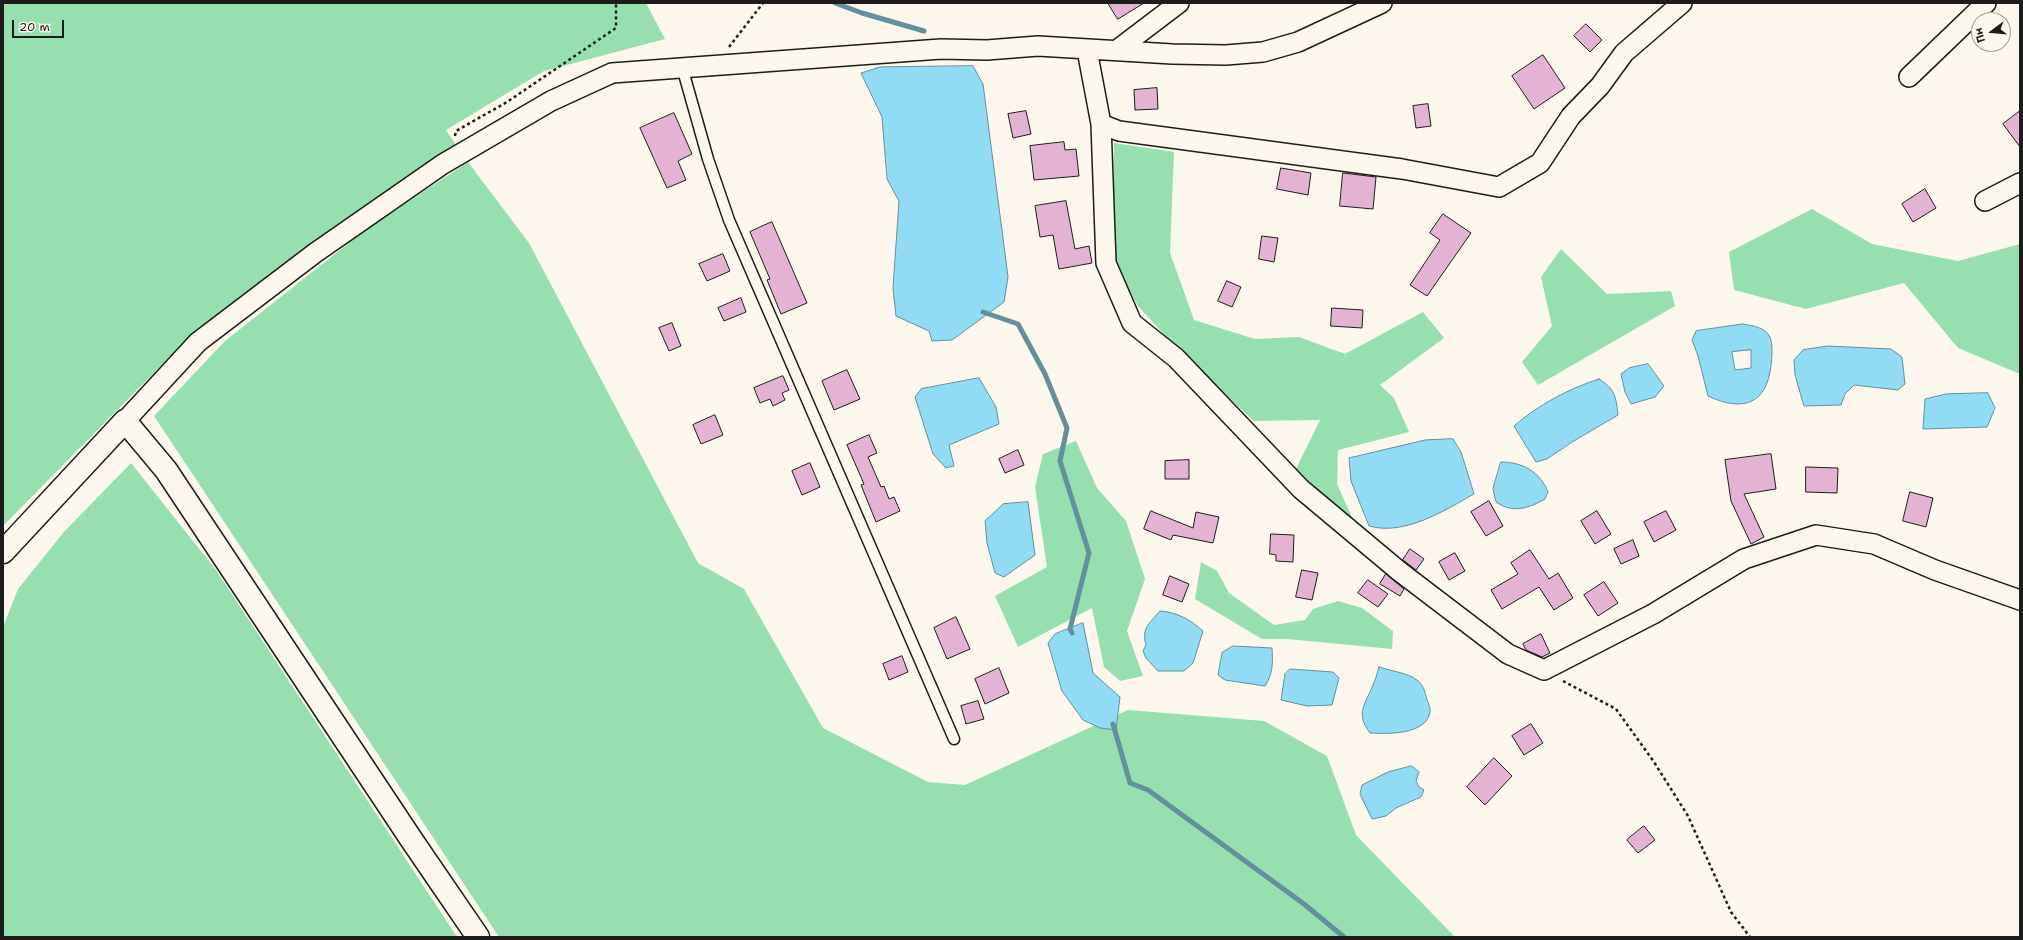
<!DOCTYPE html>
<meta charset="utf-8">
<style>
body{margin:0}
#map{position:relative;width:2023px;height:940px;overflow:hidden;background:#fbf7ec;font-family:"Shantell Sans",sans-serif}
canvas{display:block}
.frame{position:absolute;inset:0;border:4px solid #1c1c1c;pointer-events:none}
.north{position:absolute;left:1971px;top:12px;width:40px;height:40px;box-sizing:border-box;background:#fbf7ec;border:1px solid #a29f99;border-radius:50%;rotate:254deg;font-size:11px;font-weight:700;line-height:16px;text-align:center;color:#1c1c1c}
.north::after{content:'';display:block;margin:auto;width:14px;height:18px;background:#1c1c1c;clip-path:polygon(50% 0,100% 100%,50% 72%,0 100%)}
.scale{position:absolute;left:12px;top:20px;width:52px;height:18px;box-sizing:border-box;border:2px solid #1c1c1c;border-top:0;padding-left:5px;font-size:12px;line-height:14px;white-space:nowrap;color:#1c1c1c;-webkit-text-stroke:3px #fbf7ec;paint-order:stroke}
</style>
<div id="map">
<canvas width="2023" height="940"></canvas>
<div class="frame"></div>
<div class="north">Пн</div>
<div class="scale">20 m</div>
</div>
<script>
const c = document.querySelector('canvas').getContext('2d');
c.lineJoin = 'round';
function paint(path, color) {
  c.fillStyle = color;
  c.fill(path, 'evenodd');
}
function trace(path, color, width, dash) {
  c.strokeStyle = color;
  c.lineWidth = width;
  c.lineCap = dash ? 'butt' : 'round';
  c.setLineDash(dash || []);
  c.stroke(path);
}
const green = new Path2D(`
 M3,3h643l19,36 -121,32 -98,59 16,24 -264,174 -195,198z
 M1114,143l60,9 -4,101 24,67 61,19 44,-2 46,17 78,-42 21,26 -64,47 14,13 15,34 -71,18 -1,34 20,44 -61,-59 24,-49 -66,1 -74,-69 -42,-46 -26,-48z
 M468,162l61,81 169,320 46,26 79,139 105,54 37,3 163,-75 136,11 63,35 29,79 99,102h-956l-345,-521 71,-75 139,-110z
 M1812,209l60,35 86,17 62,-17v130l-62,-26 -54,-65 -98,26 -72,-19 -5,-38z
 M1561,249l46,45 64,-3 4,15 -137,79 -16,-23 30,-36 -11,-49z
 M1076,441l21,47 29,33 19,58 -18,52 16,45 -23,5 -16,-14 -12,-59 -74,39 -23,-51 52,-29 -12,-80 8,-33z
 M131,463l85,107 241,367h-454v-310l15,-38 45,-56z
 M1201,562l16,9 12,22 45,32 31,-5 8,-11 25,-8 24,7 31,23 -1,18 -105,-10h-25l-67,-40z`);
const water = new Path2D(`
 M973,66l10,18 25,193 -4,25 -52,38 -20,1 -3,-10 -33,-15 -3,-28 6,-87 -12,-22 -5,-62 -21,-44 19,-6z
 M1743,324c10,2 22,3 27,13 3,8 2,20 1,28 -4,40 -29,47 -63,31l-10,-40 -6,-16 4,-9zM1751,350v18l-16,2 -3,-18z
 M1828,346l63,3 11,8 3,27 -7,6 -44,-5 -9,9 -4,11 -37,1 -9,-31 -1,-15 9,-10z
 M1648,364l16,22 -9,11 -24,7 -6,-12 -4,-18 8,-6z
 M979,378l17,29 3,17 -50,21 5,21 -8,2 -13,-14 -18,-57 6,-8z
 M1599,379c16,10 17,17 19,36l-46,27 -25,17 -11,3 -22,-36c24,-21 54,-37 85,-47z
 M1988,393l7,15 -8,19 -64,2 2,-30 21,-5z
 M1453,439l8,13 13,42c-30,17 -70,42 -105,32l-18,-45 -2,-23 76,-18z
 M1501,462c22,0 39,10 47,30l-3,7c-16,9 -32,15 -49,3l-3,-13z
 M1028,502l7,53 -31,22 -9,-4 -8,-30 -2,-22 18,-17z
 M1160,611c17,1 31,9 43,20l-10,32 -9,8h-26l-12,-13 -3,-7 3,-6c-5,-17 4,-22 14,-34z
 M1083,623l10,50 27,24 -4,33 -16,-2 -17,-8 -21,-29 -14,-48 7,-9z
 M1233,646l39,2c1,14 1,26 -7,38l-40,-6 -7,-5 4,-22z
 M1379,667c12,4 29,6 38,13 7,5 8,13 10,20 1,3 4,8 3,12 -4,23 -42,22 -60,21 -15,-20 -5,-28 3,-48 3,-6 4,-12 6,-18z
 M1290,669l43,3 6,6 -7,27 -25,1 -26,-6 4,-26z
 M1412,766l7,6 -3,9 3,6 5,3 -3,7 -25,11 -10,8 -14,3 -12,-25 2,-9 26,-13z`);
const stream = new Path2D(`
 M835,3l27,10 62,18
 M983,312l35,12 27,50 22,54 -7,33 29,92 -19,76 2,4
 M1113,724l17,59 18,7 156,114 40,33`);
const building = new Path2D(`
 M1108,3h36l-26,16z
 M1586,24l16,16 -12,12 -16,-16z
 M1543,55l22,33 -31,21 -22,-33z
 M1157,88l1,21 -23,1 -1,-20z
 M1428,104l3,22 -15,2 -3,-22z
 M1026,111l5,23 -18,4 -5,-24z
 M2020,111v36l-17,-23z
 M674,113l18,41 -14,7 8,19 -19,8 -27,-60z
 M1064,142l1,8 11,-1 3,27 -45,4 -4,-34z
 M1281,168l30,5 -3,22 -31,-6z
 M1343,173l33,4 -3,32 -33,-3z
 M1925,189l11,19 -23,14 -11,-18z
 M1066,201l9,48 14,-3 3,17 -33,6 -6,-34 -13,2 -5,-31z
 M1443,214l28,19 -44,63 -17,-11 30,-45 -10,-7z
 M772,222l35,81 -26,11 -14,-34 3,-1 -20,-47z
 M1262,236l16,2 -4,24 -15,-3z
 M723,254l7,17 -23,10 -8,-17z
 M1227,281l14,6 -9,20 -14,-6z
 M741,298l5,14 -22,9 -6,-13z
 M1332,308l31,2 -1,18 -31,-2z
 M672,323l9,23 -12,5 -10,-23z
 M847,370l13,29 -26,11 -12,-29z
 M783,376l6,14 -7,3 3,7 -12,6 -3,-7 -10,4 -6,-15z
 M715,415l8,20 -22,9 -8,-19z
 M869,435l8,18 -9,4 13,30 3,-1 5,13 5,-2 6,14 -24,11 -15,-37 3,-1 -17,-39z
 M1018,450l6,15 -19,8 -6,-14z
 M1771,454l5,35 -32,5 20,43 -13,7 -20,-43 -6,-41z
 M1189,460v19h-24v-18z
 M810,463l10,24 -18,8 -10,-24z
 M1806,467l32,1 -1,25 -31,-1z
 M1910,492l23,6 -7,29 -23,-6z
 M1489,501l14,25 -17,10 -15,-24z
 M1151,511l42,17 3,-16 23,5 -6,26 -40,-8 -2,5 -27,-11z
 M1597,511l14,23 -16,10 -14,-23z
 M1666,511l10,19 -22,12 -10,-20z
 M1271,534l23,1 -1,27 -17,-1v-6l-6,-1z
 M1633,540l6,16 -18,8 -7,-15z
 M1410,549l14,10 -8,11 -13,-10z
 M1530,550l19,29 9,-6 15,25 -19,12 -15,-23 -37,22 -11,-19 27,-16 -7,-11z
 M1455,553l10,18 -16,9 -10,-18z
 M1302,570l16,3 -6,27 -16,-3z
 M1386,574l18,15 -4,7 -20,-12z
 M1170,576l19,8 -7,18 -19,-7z
 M1368,580l20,14 -10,13 -20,-14z
 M1604,582l14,21 -20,13 -14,-21z
 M956,617l14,32 -23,10 -13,-31z
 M1541,634l9,19 -8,4 -16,-7 -3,-6z
 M902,656l6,16 -19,8 -6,-16z
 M999,668l10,25 -24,11 -10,-25z
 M978,701l6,18 -18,5 -5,-18z
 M1531,724l12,19 -19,12 -12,-19z
 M1494,758l18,18 -27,29 -18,-18z
 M1644,826l11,14 -17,13 -11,-13z`);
const path = new Path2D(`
 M729,47l34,-44
 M455,136l1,-5 51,-29 109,-74v-25
 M1563,681l53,28 38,53 34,54 43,96 19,25`);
const service = new Path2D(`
 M682,67l26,92 21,61 225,519`);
const minor = new Path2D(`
 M1087,50l14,74 5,139 26,60 44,35 125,131 98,82 109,83 36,16 109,-56 91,-55 72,-24 58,9 61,26 85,30
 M1117,50l62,-47
 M1909,77l77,-74
 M1101,124l18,7 283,38 97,18 41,-24 31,-47 29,-30 24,-33 58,-50
 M1985,201l35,-18
 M125,421l73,-79 117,-89 128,-89 108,-63 61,-28 329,-24 46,1 51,-4 134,8 54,1 37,-3 35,-10 84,-39`);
const tertiary = new Path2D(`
 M3,552l122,-131 41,49 245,369 67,98`);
paint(green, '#97dfae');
paint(water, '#92dbf4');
trace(water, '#638f9e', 1);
trace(stream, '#638f9e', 5);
paint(building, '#e4b3d3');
trace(building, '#1c1c1c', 1);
trace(service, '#1c1c1c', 13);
trace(minor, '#1c1c1c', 22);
trace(tertiary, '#1c1c1c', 25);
trace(path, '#1c1c1c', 2.5, [3, 3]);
trace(service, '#fbf7ec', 10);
trace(minor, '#fbf7ec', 19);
trace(tertiary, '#fbf7ec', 22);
</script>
